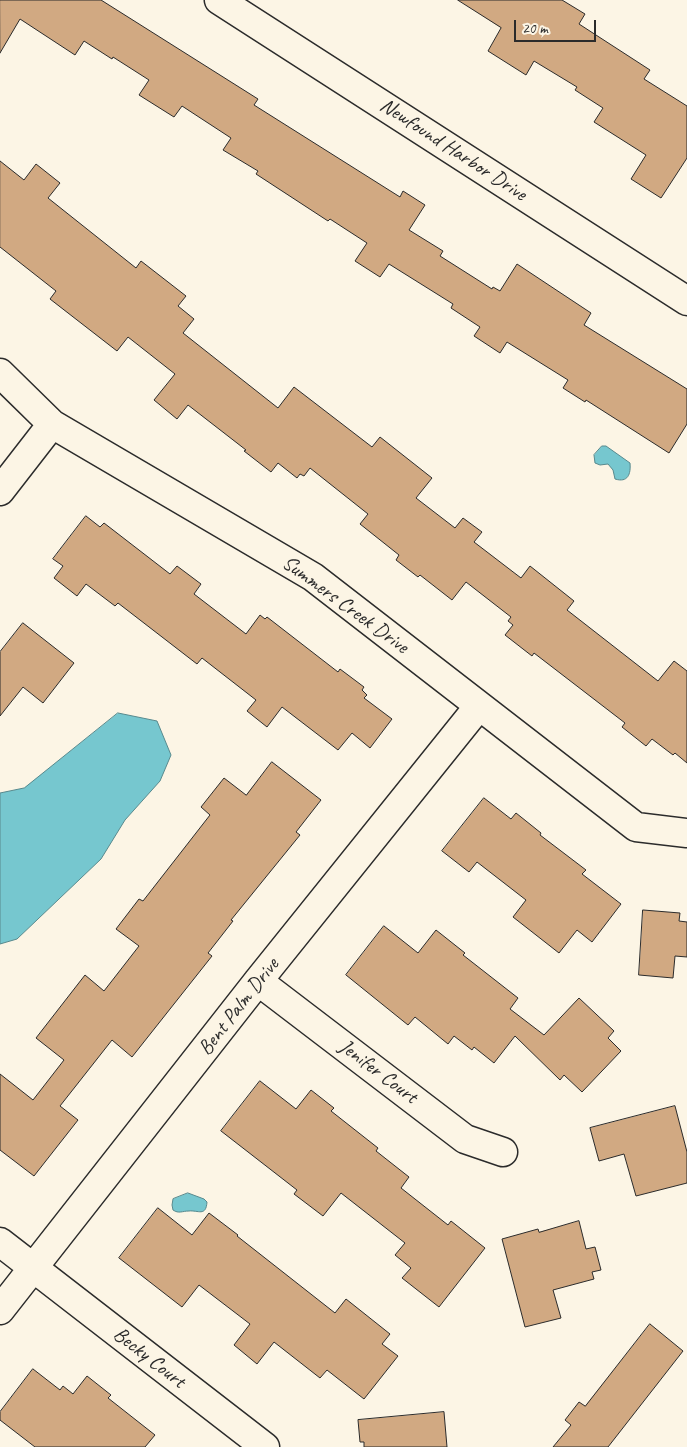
<!DOCTYPE html>
<style>
body{margin:0}
#map{position:relative;width:687px;height:1447px;overflow:hidden;background:#fcf5e5;font-family:Caveat,sans-serif}
canvas{display:block}
.scale{position:absolute;left:514px;top:20px;width:82px;height:22px;box-sizing:border-box;border:2px solid #2b2b2b;border-top:0;padding-left:6px;font-size:15px;line-height:18px;white-space:nowrap;color:#2b2b2b;-webkit-text-stroke:4px #fcf5e5;paint-order:stroke}
</style>
<div id="map">
<canvas width="687" height="1447"></canvas>
<div class="scale">20 m</div>
</div>
<script>
const c = document.querySelector('canvas').getContext('2d');
c.lineJoin = 'round';
function paint(path, color) {
  c.fillStyle = color;
  c.fill(path, 'evenodd');
}
function trace(path, color, width, dash) {
  c.strokeStyle = color;
  c.lineWidth = width;
  c.lineCap = dash ? 'butt' : 'round';
  c.setLineDash(dash || []);
  c.stroke(path);
}
function label(font, color, halo, rows, align = 'center') {
  c.font = font + ' Caveat,sans-serif';
  c.lineWidth = 5;
  c.setLineDash([]);
  c.textBaseline = 'middle';
  c.strokeStyle = halo;
  c.fillStyle = color;
  for (const [text, x, y, turn = 0] of rows) {
    c.save();
    c.translate(x, y);
    c.rotate((+turn || 0) * Math.PI / 180);
    c.textAlign = isNaN(turn) ? turn : align;
    if (halo) c.strokeText(text, 0, 0);
    c.fillText(text, 0, 0);
    c.restore();
  }
}
const water = new Path2D(`
 M602,446h4l24,17c1,11 -2,20 -15,16l-2,-9 -5,-6 -8,1 -5,-2 -1,-8z
 M118,713l39,8 14,34 -11,26 -35,39 -24,39 -84,80 -17,5v-151l24,-5z
 M188,1193l16,6 3,3c-1,15 -9,8 -18,9 -7,0 -10,3 -16,-1l-1,-5 1,-6z`);
const building = new Path2D(`
 M0,0h101l157,99 -4,6 146,92 3,-6 22,14 -16,25 34,21 -3,5 52,33 1,-2 7,4 17,-27 74,49 -7,12 103,64v35l-18,29 -83,-53 -1,2 -22,-14 5,-8 -61,-38 -7,11 -26,-17 6,-9 -29,-19 2,-4 -64,-40 -9,13 -25,-16 12,-18 -37,-24 -2,2 -72,-47 2,-3 -35,-21 8,-12 -49,-32 -8,11 -35,-22 10,-15 -36,-23 -1,2 -28,-18 -9,14 -55,-36 -20,34z
 M458,0h104l23,14 -6,10 71,46 -6,9 43,27v52l-26,40 -30,-19 15,-24 -52,-33 9,-14 -28,-18 2,-3 -43,-26 -8,14 -38,-24 13,-23z
 M0,161l24,19 12,-16 24,19 -12,15 88,70 5,-7 45,35 -8,10 16,13 -11,14 95,75 16,-21 78,60 8,-10 52,41 -16,20 39,30 8,-10 19,14 -8,10 47,36 9,-12 44,35 -7,9 91,71 16,-20 13,10v92l-12,-10 -2,2 -21,-16 -6,7 -24,-19 3,-4 -91,-70 -2,3 -27,-21 8,-10 -5,-4 3,-4 -45,-35 -14,18 -32,-25 -2,2 -22,-17 3,-5 -39,-31 8,-10 -58,-46 -6,8 -4,-2 -3,4 -19,-15 -7,9 -27,-21 2,-1 -58,-45 -11,14 -23,-19 21,-26 -47,-37 -11,14 -67,-52 6,-8 -56,-44z
 M86,516l14,11 4,-4 66,51 7,-8 24,18 -7,10 52,40 14,-19 5,4 2,-2 71,55 2,-3 24,18 -2,3 5,5 -3,3 28,21 -22,29 -18,-15 -14,17 -56,-43 -15,20 -20,-16 9,-11 -54,-42 -5,6 -79,-61 -3,3 -29,-22 -9,12 -23,-18 9,-12 -10,-7z
 M23,623l51,40 -31,40 -20,-16 -23,29v-64z
 M272,762l49,38 -25,32 4,3 -69,85 2,1 -25,32 4,3 -80,101 -20,-17 -52,66 18,14 -44,56 -34,-26v-76l33,26 31,-40 -28,-22 49,-63 19,16 35,-45 -23,-17 23,-30 4,2 67,-86 -9,-8 23,-29 22,17z
 M484,798l27,21 5,-6 25,20 -1,2 46,35 -4,4 39,30 -29,38 -15,-12 -18,23 -46,-36 13,-17 -49,-38 -8,10 -27,-21z
 M643,910l37,3 -1,8 8,1v35l-12,-1 -2,22 -34,-3z
 M384,926l34,27 18,-23 29,23 -2,2 55,43 -8,11 34,26 35,-37 35,33 -6,7 13,13 -39,41 -18,-17 -4,5 -45,-44 -21,27 -20,-16 -2,3 -18,-14 -6,8 -33,-27 -7,8 -62,-50z
 M260,1081l36,28 15,-19 23,18 -3,3 47,37 -2,3 33,26 -8,11 47,37 3,-4 34,27 -46,59 -37,-29 9,-10 -16,-13 10,-12 -64,-50 -18,23 -29,-22 3,-4 -76,-59z
 M675,1106l12,46v31l-51,13 -12,-42 -25,7 -9,-33z
 M158,1208l34,27 17,-22 29,22 -1,1 98,77 11,-14 44,35 -8,10 16,12 -34,43 -37,-29 -7,8 -46,-36 -17,22 -23,-19 16,-21 -51,-39 -17,22 -63,-49z
 M579,1221l7,28 9,-2 6,23 -9,2 2,7 -41,11 8,28 -36,9 -23,-88 36,-10 1,3z
 M650,1324l33,27 -75,96h-55l18,-22 -6,-5 14,-18 6,4z
 M33,1369l27,21 3,-4 10,8 14,-18 24,19 -3,3 47,37 -10,12h-110l-35,-27v-8z
 M444,1412l3,35h-83v-5h-4l-2,-22z`);
const minor = new Path2D(`
 M219,0l468,301
 M0,373l52,51 261,153 323,250 51,6
 M0,491l52,-67
 M258,981l207,158 38,13
 M0,1242l265,205
 M0,1310l258,-329 221,-275`);
const streetNames = [
 ["Newfound Harbor Drive",453,150,33],
 ["Summers Creek Drive",345,605,36],
 ["Bent Palm Drive",239,1007,-52],
 ["Jenifer Court",378,1072,37],
 ["Becky Court",149,1358,38]
];
paint(water, '#76c7cf');
trace(water, '#58898d', 1);
paint(building, '#d1a982');
trace(building, '#2b2b2b', 1);
trace(minor, '#2b2b2b', 31);
trace(minor, '#fcf5e5', 28);
label('21px', '#2b2b2b', '#fcf5e5', streetNames);
</script>
